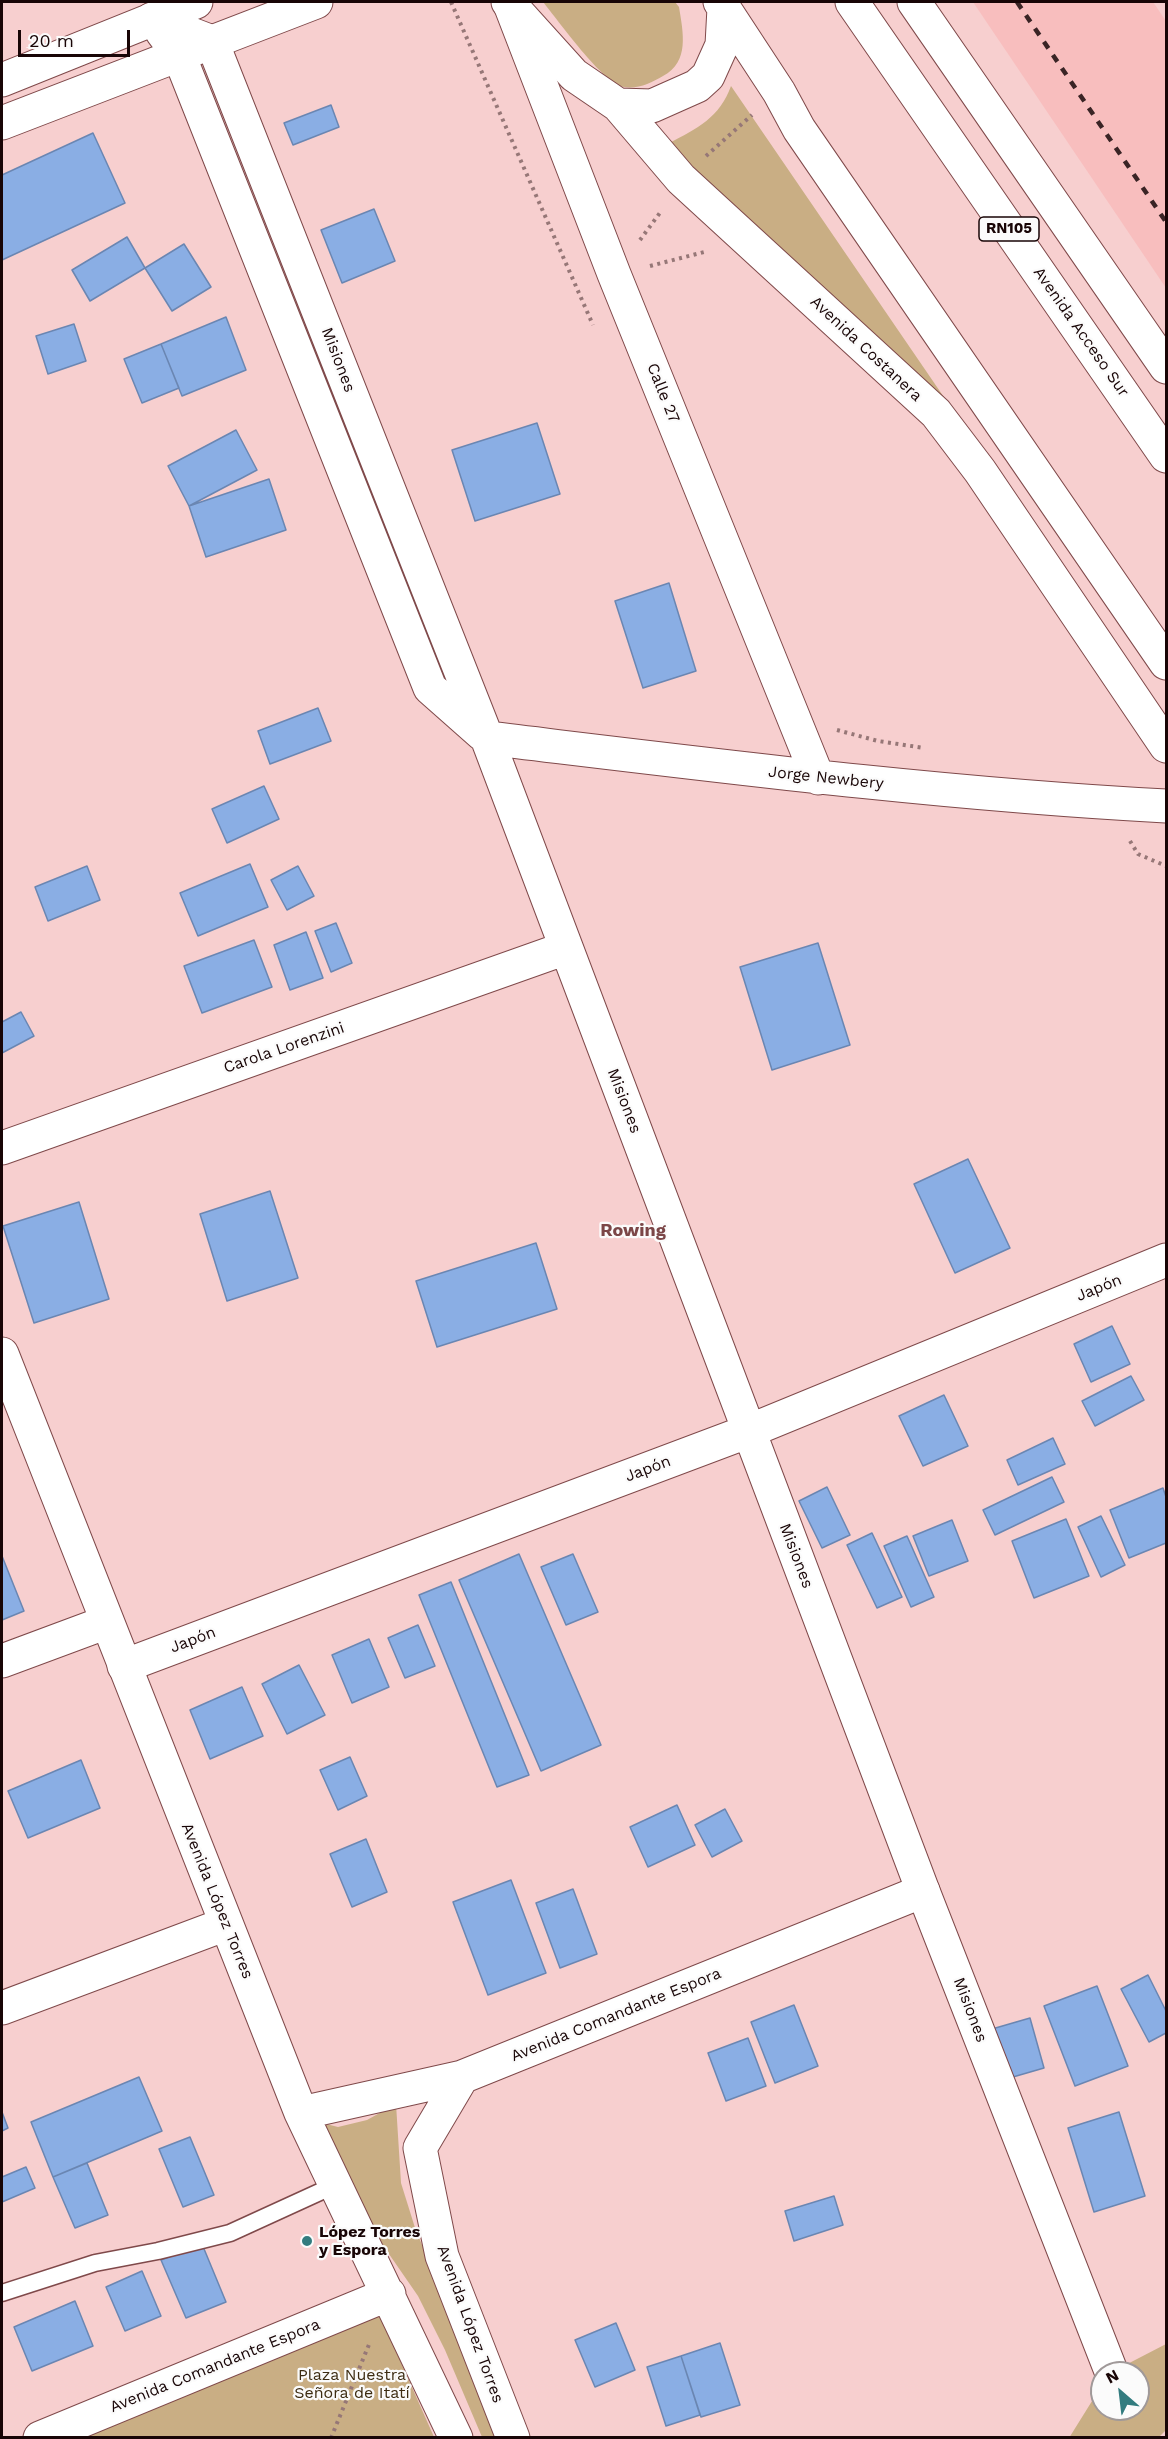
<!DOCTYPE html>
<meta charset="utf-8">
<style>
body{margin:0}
#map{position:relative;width:1168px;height:2439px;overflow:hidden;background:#f7cfcf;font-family:"Work Sans",sans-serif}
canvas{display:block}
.frame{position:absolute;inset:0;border:3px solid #180506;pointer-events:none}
.north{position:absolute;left:1090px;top:2361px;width:60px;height:60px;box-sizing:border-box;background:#fbfbfb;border:2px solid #a09999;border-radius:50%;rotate:332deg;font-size:16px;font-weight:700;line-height:24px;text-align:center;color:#180506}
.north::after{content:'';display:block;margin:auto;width:21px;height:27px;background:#337c7f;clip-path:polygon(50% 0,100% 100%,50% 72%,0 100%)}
.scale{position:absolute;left:18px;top:30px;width:112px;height:27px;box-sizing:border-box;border:3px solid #180506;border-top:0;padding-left:8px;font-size:18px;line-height:21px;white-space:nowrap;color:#180506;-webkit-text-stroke:4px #fbfbfb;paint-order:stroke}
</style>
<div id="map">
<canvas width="1168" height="2439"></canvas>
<div class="frame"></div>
<div class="north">N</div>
<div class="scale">20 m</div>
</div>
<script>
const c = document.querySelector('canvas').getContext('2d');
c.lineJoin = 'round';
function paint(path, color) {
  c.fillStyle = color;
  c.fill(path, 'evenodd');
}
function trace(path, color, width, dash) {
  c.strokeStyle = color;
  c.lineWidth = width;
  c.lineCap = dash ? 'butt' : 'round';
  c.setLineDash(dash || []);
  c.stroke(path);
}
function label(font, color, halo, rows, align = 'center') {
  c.font = font + ' "Work Sans",sans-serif';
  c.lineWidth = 4.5;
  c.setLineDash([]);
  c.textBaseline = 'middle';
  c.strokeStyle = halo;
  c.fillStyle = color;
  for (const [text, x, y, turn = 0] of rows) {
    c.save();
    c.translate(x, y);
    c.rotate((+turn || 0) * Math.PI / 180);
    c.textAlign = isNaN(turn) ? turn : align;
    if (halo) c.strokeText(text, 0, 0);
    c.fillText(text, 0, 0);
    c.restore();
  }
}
const built = new Path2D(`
 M973,2h180l13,19v267z`);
const green = new Path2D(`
 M543,2h132l4,5c4,25 11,55 -16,69 -12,7 -24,13 -39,11 -21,-3 -66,-67 -81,-85z
 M731,86l232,339 -243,-230 -51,-52c28,-14 51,-26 62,-57z
 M396,2104l5,79 15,48 29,66 55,140h-18l-37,-87 -27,-54 -38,-55 -66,-120 24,6 29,-7z
 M380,2315l54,122 -355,1z
 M1166,2344v86l-7,7 -90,1 33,-53v24h36v-36h-28z`);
const building = new Path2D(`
 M331,105l8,22 -46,18 -9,-22z
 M93,133l32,70 -123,57v-85z
 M374,209l21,52 -53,22 -21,-53z
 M127,237l18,31 -55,33 -18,-31z
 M184,244l27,43 -39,24 -27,-43z
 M226,317l20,53 -64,26 -21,-52z
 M74,324l12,37 -38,13 -12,-38z
 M161,344l18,44 -37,15 -18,-44z
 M537,423l23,71 -85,27 -23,-71z
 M236,430l21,40 -68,36 -21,-40z
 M269,479l17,51 -80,27 -17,-51z
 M669,583l27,88 -53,17 -28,-87z
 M318,708l13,33 -61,23 -12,-33z
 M264,786l15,33 -52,24 -15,-34z
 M250,864l18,43 -70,29 -18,-43z
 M87,866l13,34 -52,21 -13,-34z
 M298,866l16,30 -27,14 -16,-30z
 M336,923l16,40 -21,9 -16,-41z
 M306,932l17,46 -33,12 -16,-45z
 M254,940l18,47 -70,26 -18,-47z
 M818,943l32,102 -78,25 -32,-103z
 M21,1012l13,24 -32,17v-31z
 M968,1159l42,89 -55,25 -41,-89z
 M270,1191l28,87 -71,23 -27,-87z
 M79,1202l30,97 -75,24 -31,-97z
 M536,1243l21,66 -120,38 -21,-66z
 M1112,1326l18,38 -39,18 -17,-38z
 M1131,1376l13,24 -49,26 -13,-25z
 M944,1395l24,51 -45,20 -24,-50z
 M1053,1438l12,26 -47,21 -11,-25z
 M1052,1477l12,25 -69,33 -12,-25z
 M827,1487l23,48 -28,13 -23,-47z
 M1163,1488l3,9v46l-37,15 -19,-48z
 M1101,1516l24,49 -24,12 -23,-50z
 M1066,1519l23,57 -55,22 -22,-57z
 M952,1520l16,41 -39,15 -16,-40z
 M872,1533l30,64 -25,11 -30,-63z
 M907,1536l27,61 -23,10 -27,-61z
 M519,1554l82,191 -60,26 -82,-191z
 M573,1554l25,58 -32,13 -25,-58z
 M2,1556l22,55 -22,9z
 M451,1582l78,193 -32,12 -78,-192z
 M418,1625l17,41 -30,12 -17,-40z
 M369,1639l20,48 -37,16 -20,-48z
 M299,1665l26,50 -38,19 -25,-50z
 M242,1687l21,49 -53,23 -20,-49z
 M350,1757l17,39 -29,14 -18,-40z
 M81,1760l19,48 -72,30 -20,-47z
 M677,1805l18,40 -47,22 -18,-40z
 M725,1809l17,32 -30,16 -17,-32z
 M366,1839l21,53 -35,15 -22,-53z
 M511,1880l35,93 -58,22 -35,-93z
 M573,1889l24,65 -37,14 -24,-65z
 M1148,1975l18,36v22l-17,9 -28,-53z
 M1097,1986l31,80 -53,20 -31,-80z
 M794,2005l24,61 -43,17 -24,-61z
 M1030,2018l14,50 -38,11 -14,-50z
 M748,2038l18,48 -40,15 -18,-48z
 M139,2077l23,54 -109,46 -22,-55z
 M2,2112l6,16 -6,3z
 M1119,2112l26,84 -51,16 -26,-84z
 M190,2137l24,58 -31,12 -24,-58z
 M87,2163l21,52 -33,13 -22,-51z
 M26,2167l9,21 -33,14v-25z
 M834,2196l9,29 -49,16 -9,-30z
 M202,2244l24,58 -40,16 -25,-58z
 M142,2271l19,45 -36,15 -19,-44z
 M75,2301l18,45 -61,25 -18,-44z
 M616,2323l19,47 -40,17 -20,-47z
 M720,2343l20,62 -39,12 -20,-61z
 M681,2356l19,59 -34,11 -19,-59z`);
const path = new Path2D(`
 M451,2l142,323
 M706,156l46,-41
 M640,240l22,-30
 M650,266l54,-14 2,2
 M837,730l41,11 46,7
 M1130,841l8,13 28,12
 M331,2438l39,-96`);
const lane = new Path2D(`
 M2,2293l93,-30 63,-12 72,-18 105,-48`);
const street = new Path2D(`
 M511,7l103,267 204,504
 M152,19l60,23 275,696 436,1153 188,480
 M162,32l17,23 251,633 52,46
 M487,738c226,27 452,56 679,68
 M2,1148l564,-200
 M2,1661l105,-39
 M124,1666l625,-235 417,-171
 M2,2008l224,-84`);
const secondary = new Path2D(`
 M508,2l66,73 44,30 63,74 255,234 44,58 186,275
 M720,2l59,90 20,37 367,534
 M2,80l194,-78
 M618,105l34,1 45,-20 11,-10 14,-31 2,-37
 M2,123l314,-121
 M2,1354l299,759 155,325
 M462,2077l-42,71 22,108 71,182
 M301,2113l161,-36 461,-186
 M40,2438l349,-144`);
const highway = new Path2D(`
 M852,2l314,454
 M914,2l252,365`);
const rail = new Path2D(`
 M1017,2l149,220`);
const markers = [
 [307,2241,6,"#337c7f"]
];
const shields = [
 [1009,229,60]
];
const shieldNames = [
 ["RN105",1009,229]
];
const streetNames = [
 ["Avenida Acceso Sur",1081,332,55],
 ["Avenida Costanera",866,349,43],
 ["Misiones",338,360,69],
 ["Calle 27",663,393,68],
 ["Jorge Newbery",826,778,6],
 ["Carola Lorenzini",284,1048,-19],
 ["Misiones",624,1101,69],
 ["Japón",1099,1288,-22],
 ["Japón",648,1469,-21],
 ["Misiones",796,1556,69],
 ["Japón",193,1640,-21],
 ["Avenida López Torres",217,1901,68],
 ["Misiones",970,2010,69],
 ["Avenida Comandante Espora",616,2015,-22],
 ["Avenida López Torres",470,2324,70],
 ["Avenida Comandante Espora",215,2366,-22]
];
const poiNames = [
 ["López Torres",319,2232],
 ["y Espora",319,2250]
];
const parkNames = [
 ["Plaza Nuestra",352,2375],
 ["Señora de Itatí",352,2393]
];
const neighbourhoodNames = [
 ["Rowing",633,1231]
];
paint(built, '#f8bebe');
paint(green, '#c9ae84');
paint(building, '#8aaee4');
trace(building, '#6a86b2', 1.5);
trace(lane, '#7f494a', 19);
trace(street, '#7f494a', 35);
trace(secondary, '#7f494a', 35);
trace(highway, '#7f494a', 35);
trace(path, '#967777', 4, [3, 4.5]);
trace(lane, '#fff', 16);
trace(street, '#fff', 33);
trace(secondary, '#fff', 33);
trace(highway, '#fff', 33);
trace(rail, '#3a2425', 4.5, [8, 8]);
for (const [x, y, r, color] of markers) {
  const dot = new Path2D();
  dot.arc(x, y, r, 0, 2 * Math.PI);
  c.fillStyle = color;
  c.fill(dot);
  trace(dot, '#fbfbfb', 2);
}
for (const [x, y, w] of shields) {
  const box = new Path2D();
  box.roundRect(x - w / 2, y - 12, w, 24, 4.5);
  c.fillStyle = '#fbfbfb';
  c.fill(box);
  trace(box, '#180506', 1.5);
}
label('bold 15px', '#180506', null, shieldNames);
label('16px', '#180506', '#fbfbfb', streetNames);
label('bold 16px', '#180506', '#fbfbfb', poiNames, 'left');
label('16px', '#3d2c12', '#fbfbfb', parkNames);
label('bold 18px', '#7b4647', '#fbfbfb', neighbourhoodNames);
</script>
